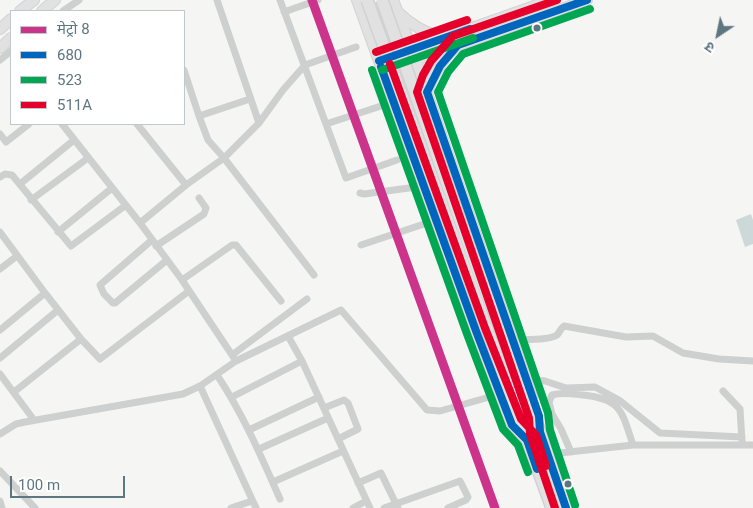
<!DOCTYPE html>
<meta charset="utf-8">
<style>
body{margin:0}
#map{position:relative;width:753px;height:508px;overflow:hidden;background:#f5f5f3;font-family:Roboto,"Noto Sans Devanagari",sans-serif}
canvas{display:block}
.legend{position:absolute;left:10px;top:10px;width:175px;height:115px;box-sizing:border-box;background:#fff;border:1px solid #bfc8cc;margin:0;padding:6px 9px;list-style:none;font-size:15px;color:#5e7680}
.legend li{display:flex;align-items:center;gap:10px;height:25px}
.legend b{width:25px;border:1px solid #bfc8cc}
.north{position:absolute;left:693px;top:10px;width:50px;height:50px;-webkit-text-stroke:4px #fff;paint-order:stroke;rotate:214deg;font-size:14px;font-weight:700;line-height:20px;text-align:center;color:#5e7680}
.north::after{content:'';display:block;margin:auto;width:18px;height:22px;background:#5e7680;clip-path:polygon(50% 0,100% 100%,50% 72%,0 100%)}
.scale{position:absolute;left:10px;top:476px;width:115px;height:22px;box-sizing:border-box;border:2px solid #5e7680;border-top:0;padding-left:6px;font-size:15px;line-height:18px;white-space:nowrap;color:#5e7680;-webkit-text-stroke:4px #fff;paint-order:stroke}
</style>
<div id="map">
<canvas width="753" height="508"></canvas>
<ul class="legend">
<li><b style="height:6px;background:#cc338b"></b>मेट्रो 8</li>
<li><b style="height:6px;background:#0065bd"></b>680</li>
<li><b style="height:6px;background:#00a651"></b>523</li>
<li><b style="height:6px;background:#e4002b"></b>511A</li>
</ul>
<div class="north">उ</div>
<div class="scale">100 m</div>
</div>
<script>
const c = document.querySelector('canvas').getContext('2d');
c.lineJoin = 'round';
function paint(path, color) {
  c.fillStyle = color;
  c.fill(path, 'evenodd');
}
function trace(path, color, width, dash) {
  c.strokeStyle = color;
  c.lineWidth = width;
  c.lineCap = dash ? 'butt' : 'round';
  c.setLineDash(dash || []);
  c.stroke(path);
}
const water = new Path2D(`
 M751,214l2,6v24l-8,3 -9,-27z`);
const minor = new Path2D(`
 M217,0l42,123
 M280,0l66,178 51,-18
 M63,11l16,-11
 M284,12l34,-12
 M0,60l11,-9
 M184,70l15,46 51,-17
 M199,116l9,24 16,18 90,117
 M62,124l78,99 42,57 54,81
 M137,124l49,61
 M326,124l55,-18
 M0,134l6,8 23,-18
 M0,177l5,-3 7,1 59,71 55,-41
 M20,184l54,-44
 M360,193l4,1 60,-8
 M31,200l57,-42
 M140,223l46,-38 38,-27 35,-35 24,-33 22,-25 51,-18
 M0,232l45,61 36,46 19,20 89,-68
 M58,232l54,-44
 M152,240l-52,45 4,9 9,9h2l52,-43
 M361,245l75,-25
 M156,246l48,-32 2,-6 -7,-10
 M0,269l17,-13
 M182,280l50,-35h4l45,56
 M0,330l45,-37
 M288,336l14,25 68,147
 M512,340c10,-1 37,1 45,-5 3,-3 3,-6 7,-9l62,11 27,-1 30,17 36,6 34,2
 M232,355l75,-56
 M0,358l58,-48
 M0,374l34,46
 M217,375c26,39 44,81 63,124
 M526,379l19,2 21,7 29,-1 24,13 41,33 82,4
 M200,386l56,122
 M723,391l17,18 2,32
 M14,392l67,-53
 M232,397l70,-36
 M324,408l20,-8 4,3 10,26 -20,10
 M249,430l70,-33
 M0,434l16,-10 9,-2 158,-28 17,-8 36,-25 105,-51 86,100 13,1 60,-17
 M259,449l69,-31
 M571,452l-10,-23 -9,-15 -3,-12 3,-7c11,-3 20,-1 31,0 39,4 39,17 50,50
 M548,456l12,-3 73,-8h120
 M0,471l35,37
 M273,482l70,-31
 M358,483l23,-10 17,35
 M0,501l2,7
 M231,508l21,-7
 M353,508l13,-7
 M384,508l76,-27 8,16 -2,3 -18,8`);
const secondary = new Path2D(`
 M357,0l119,331 36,94 15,15
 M393,0l19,50 120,347
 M20,11l14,-11
 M42,11l13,-11
 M399,13c13,13 27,20 44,25
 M0,29l11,-10
 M0,48l11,-10
 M382,60l169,-60
 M385,66l31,-6 171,-60
 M427,92c5,-16 16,-34 29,-45`);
const primary = new Path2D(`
 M516,369l24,63 26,76
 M503,373l49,135`);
const primaryBridge = new Path2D(`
 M367,0l136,373
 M382,0l99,279 35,90`);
const bus1 = new Path2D(`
 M379,61l91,-32
 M381,67l95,264 36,94 15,15 10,29
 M566,508l-26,-76 -1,-16 -112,-324 13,-26 18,-21 129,-45`);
const bus2 = new Path2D(`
 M372,70l95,264 36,95 15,16 10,27
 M382,70l91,-32
 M575,505l-25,-75 -2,-17 -110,-321 10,-20 15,-18 127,-45`);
const bus3 = new Path2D(`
 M376,52l91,-32
 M390,64l95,264 36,91 15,16 10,31
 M555,508l-25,-74 -1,-16 -112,-326 6,-17 8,-14 22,-25 104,-36`);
const metro1 = new Path2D(`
 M312,0l183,508`);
const markers = [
 [537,28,4.5,"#5e7680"],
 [568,484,4.5,"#5e7680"]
];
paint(water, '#cdd8d9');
trace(secondary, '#d1d3d3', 12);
trace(primary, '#d0d2d2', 14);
trace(minor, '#ced0d0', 7);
trace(secondary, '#e1e1e2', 10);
trace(primary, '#e1e1e2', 11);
trace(primaryBridge, '#d0d2d2', 14, []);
trace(primaryBridge, '#e1e1e2', 11);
trace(bus1, '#0065bd', 8);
trace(bus2, '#00a651', 8);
trace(bus3, '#e4002b', 8);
trace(metro1, '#cc338b', 9);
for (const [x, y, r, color] of markers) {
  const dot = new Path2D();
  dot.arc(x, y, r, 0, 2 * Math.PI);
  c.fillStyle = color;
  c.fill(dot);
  trace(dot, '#fff', 2);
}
</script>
